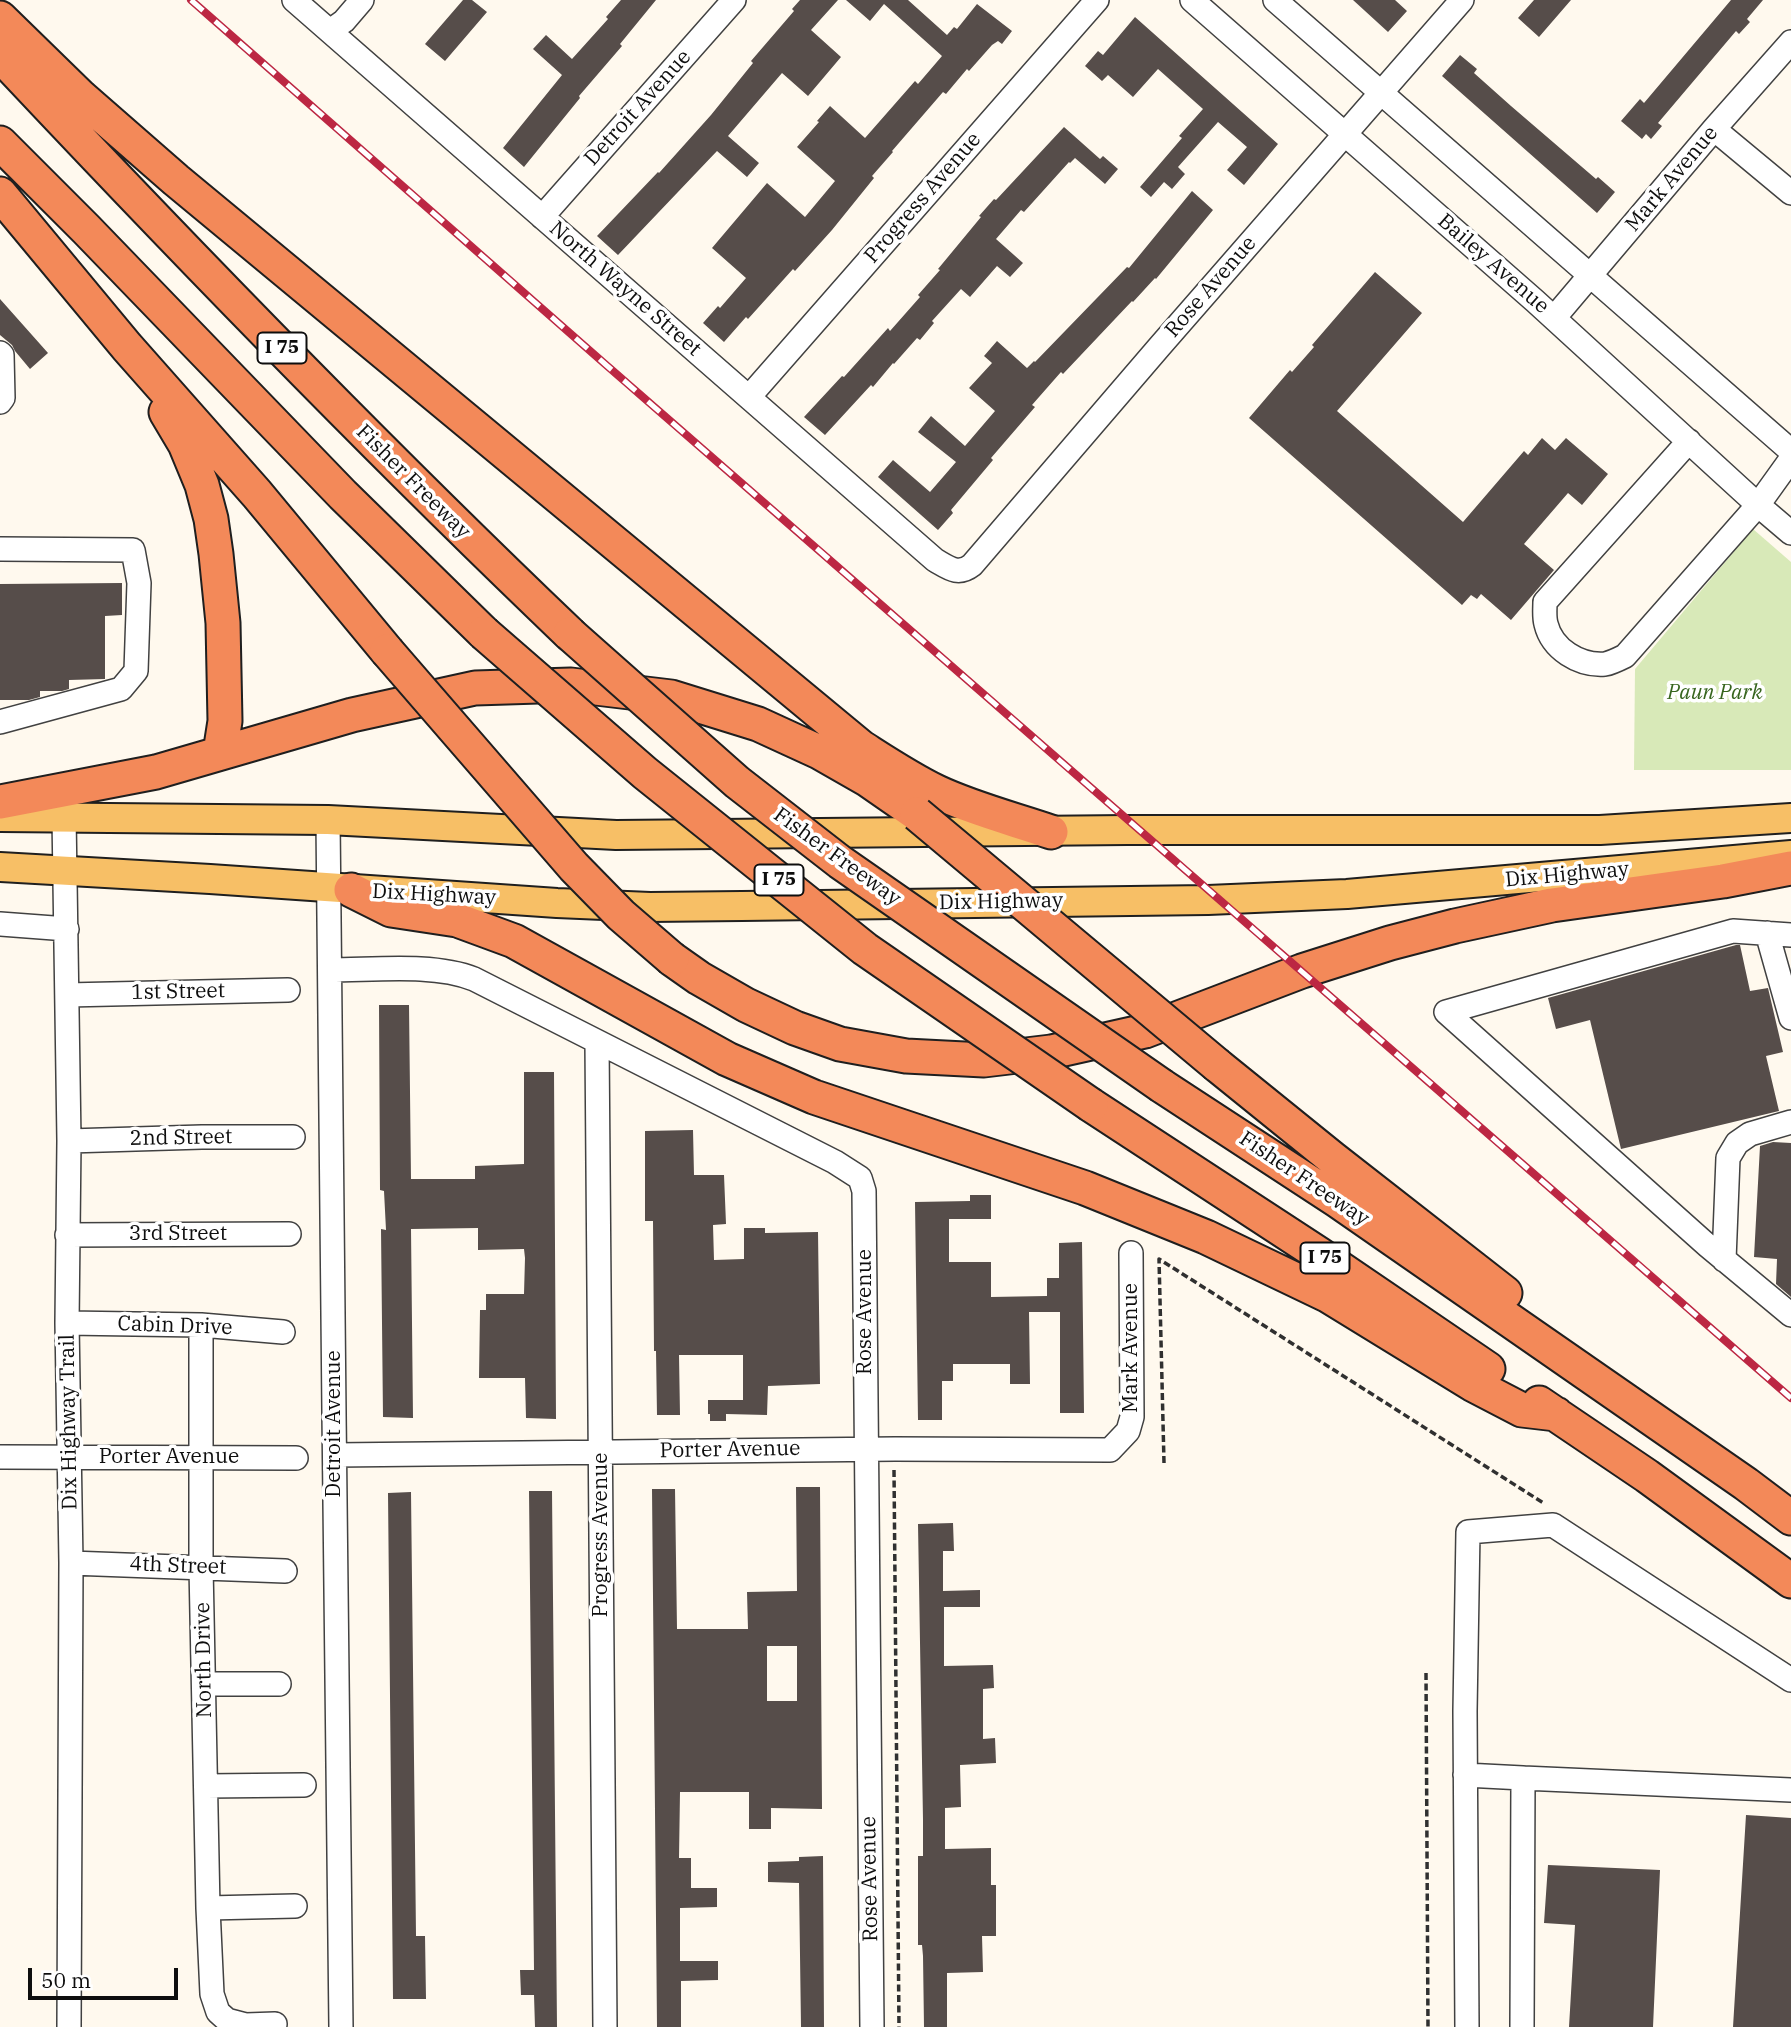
<!DOCTYPE html>
<style>
body{margin:0}
#map{position:relative;width:1791px;height:2027px;overflow:hidden;background:#fff9ee;font-family:"IBM Plex Serif",serif}
canvas{display:block}
.scale{position:absolute;left:28px;top:1968px;width:150px;height:32px;box-sizing:border-box;border:4px solid #0e0e0e;border-top:0;padding-left:9px;font-size:21px;line-height:24px;white-space:nowrap;color:#0e0e0e;-webkit-text-stroke:5px #fff;paint-order:stroke}
</style>
<div id="map">
<canvas width="1791" height="2027"></canvas>
<div class="scale">50 m</div>
</div>
<script>
const c = document.querySelector('canvas').getContext('2d');
c.lineJoin = 'round';
function paint(path, color) {
  c.fillStyle = color;
  c.fill(path, 'evenodd');
}
function trace(path, color, width, dash) {
  c.strokeStyle = color;
  c.lineWidth = width;
  c.lineCap = dash ? 'butt' : 'round';
  c.setLineDash(dash || []);
  c.stroke(path);
}
function label(font, color, halo, rows, align = 'center') {
  c.font = font + ' "IBM Plex Serif",serif';
  c.lineWidth = 7;
  c.setLineDash([]);
  c.textBaseline = 'middle';
  c.strokeStyle = halo;
  c.fillStyle = color;
  for (const [text, x, y, turn = 0] of rows) {
    c.save();
    c.translate(x, y);
    c.rotate((+turn || 0) * Math.PI / 180);
    c.textAlign = isNaN(turn) ? turn : align;
    if (halo) c.strokeText(text, 0, 0);
    c.fillText(text, 0, 0);
    c.restore();
  }
}
const green = new Path2D(`
 M1753,529l38,33v208h-157l1,-101z`);
const building = new Path2D(`
 M463,0h9l15,12 -42,49 -20,-17z
 M621,0h35l-36,44 2,2 -43,50 1,2 -56,69 -21,-19 59,-73 -29,-26 13,-14 26,24 36,-40 -2,-2z
 M800,0h38l-27,30 30,27 -33,39 -26,-23 -54,63 31,27 -12,14 -30,-26 -99,104 -21,-19 61,-64 1,1 52,-58 42,-52 -2,-2 43,-50 -2,-2z
 M846,0h62l39,35 7,-8 3,2 20,-25 35,27 -10,13 -4,-3 -6,4 -23,26 -2,-2 -21,25 -3,-2 -51,59 1,1 -21,24 2,2 -42,52 -37,41 -2,-2 -45,50 -2,-2 -22,25 -21,-19 15,-17 2,2 26,-30 -34,-30 55,-65 38,34 30,-36 -38,-34 22,-25 -2,-1 13,-15 35,32 50,-57 3,3 24,-28 -58,-52 -14,17z
 M1353,0h42l12,11 -19,21z
 M1534,0h37l-32,37 -21,-19z
 M1731,0h32l-16,19 3,3 -11,12 -3,-3 -78,92 4,3 -11,13 -5,-5 -4,5 -21,-18 19,-22 4,4z
 M1135,17l143,127 -34,41 -17,-15 20,-23 -29,-25 -40,45 7,7 -13,15 -8,-7 -13,15 -11,-10 42,-49 -3,-2 24,-27 -45,-40 -25,28 -25,-22 -6,6 -17,-15 13,-15 5,4z
 M1460,55l17,14 -3,4 37,33 85,73 2,-2 17,15 -18,21 -155,-137z
 M1064,127l36,32 3,-3 15,13 -13,15 -30,-26 -5,5 -1,-1 -45,50 -3,-2 -25,29 27,24 -13,14 -13,-11 -27,31 -9,-8 -29,32 2,2 -14,17 -3,-2 -23,26 -1,-1 -20,24 -2,-2 -46,50 -21,-18 38,-41 2,1 44,-49 2,3 30,-34 -2,-2 22,-25 -2,-1 43,-52 -2,-1 15,-17 2,1z
 M1192,191l21,19 -57,69 -1,-1 -22,24 -1,-1 -69,73 -2,-2 -29,33 3,2 -44,51 2,2 -42,50 2,3 -15,17 -60,-53 15,-17 37,32 26,-30 -38,-30 13,-16 34,30 30,-35 -26,-23 23,-25 -8,-7 13,-15 30,27 7,-7 1,1 92,-95 2,1z
 M1375,272l47,41 -85,98 126,111 61,-71 4,4 14,-17 13,12 11,-12 42,36 -26,31 -14,-12 -44,51 30,26 -43,50 -30,-26 -4,5 -6,-4 -9,10 -213,-187 41,-48 2,2 22,-25 -2,-2z
 M0,299l48,54 -18,16 -15,-18 -3,-6 -12,-10z
 M122,583v32l-17,1v63l-36,1v9l-7,2h-22v6l-11,3h-29v-116z
 M1736,945h4l10,46 18,-3 15,64 -17,4 13,55 -158,38 -31,-129 -34,9 -8,-31z
 M379,1005h30l2,174h64v-13l49,-2v-92h30l2,347 -30,-1 -1,-40h-46l1,-68h6v-16h38l1,-36 -1,-9 -46,1v-22l-67,1 2,189 -30,-1 -2,-188 5,1 -2,-39 -4,-1z
 M693,1130l1,45h30l2,49 -13,1 1,35 30,-1v-31h21v5l53,-1 2,152 -52,2 -1,29 -41,-1v7h-16v-7h-2v-14h35v-45h-64l1,60h-23l-1,-64h-2l-1,-130h-8v-90z
 M1773,1142l18,1v154l-15,-13 1,-25 -23,-2 6,-111z
 M970,1195h21v24h-42v43h42v35l56,-1v-18h12v-35l23,-1 2,171h-24v-101h-31l1,72h-20v-20h-57v17h-11v39h-24l-3,-218 55,-1z
 M796,1487h24l2,322 -51,-1v21h-22v-37h-69l-1,66h12v30h26v19l-37,1v53h38v19l-37,1v46h-24l-5,-538h23l2,140h71l-1,-37 50,-1zM767,1646h30v55h-30z
 M529,1491h23l5,536h-22l-1,-32h-13l-1,-25h14z
 M411,1492l5,444h9l1,63h-33l-5,-506z
 M953,1523l1,28h-11v40l37,-1v17h-36v59l49,-1 1,23 -11,1v50l12,-1 1,25 -36,2 1,42 -16,1v41l46,-1v37h5v51h-14l1,36 -36,1v54h-23l-1,-71 -1,-11h-4v-89h5v-36l-5,-296z
 M1746,1815l45,3v209h-58z
 M823,1856l1,171h-23l-2,-144 -31,-1v-20l31,-1v-4z
 M1548,1865l112,5 -7,157h-84l6,-102 -31,-2z`);
const path = new Path2D(`
 M1164,1463l-5,-204 386,245
 M894,1470l5,557
 M1426,1673l2,354`);
const minor = new Path2D(`
 M294,0l641,560c14,8 23,16 37,5l188,-219 302,-346
 M1192,0l343,301 223,204 33,28
 M1275,0l516,451
 M330,31l14,-10 18,-21
 M1714,129l77,64
 M542,217l192,-217
 M1554,318l160,-189 77,-87
 M0,353l2,2 1,43 -3,4
 M749,397l348,-397
 M1689,441l-144,161c0,7 -1,15 1,22 6,25 33,42 59,40 6,-1 14,-5 20,-8l133,-151 33,-46
 M0,549l133,1 6,33 -3,88 -15,18 -121,33
 M64,816l5,325 -2,182 4,240 -2,464
 M328,820c6,402 6,805 13,1207
 M0,924l67,5
 M1767,933l24,85
 M1791,935l-58,-4 -287,81 262,234 83,69
 M330,970c44,0 104,-7 144,9l361,183 25,16 4,13 8,836
 M67,995l221,-5
 M597,1042l8,985
 M69,1141l133,-4h91
 M67,1235l222,-1
 M1724,1260l4,-102 9,-15 13,-9 41,-12
 M67,1323l134,2 82,7
 M201,1325v242l7,341 4,86 6,18 9,8 19,5 29,-1
 M335,1455l560,-6 215,1 18,-19 4,-14 -1,-164
 M0,1457l296,1
 M71,1563l214,8
 M205,1684h74
 M1465,1775l58,3
 M206,1786l98,-1
 M208,1908l87,-2
 M1467,2027l-2,-316 3,-179 85,-7 238,155
 M1522,2027l1,-249 268,12`);
const major = new Path2D(`
 M0,817l328,3 288,15 511,-5h473l191,-12
 M0,867l210,12 347,24 93,4 92,-1 466,-6 139,-6 444,-39`);
const highway = new Path2D(`
 M0,18l81,79 95,83 685,567c25,16 49,32 76,45 36,17 76,27 114,40
 M0,55c185,197 374,392 570,579
 M0,143l86,86 257,266 141,138
 M0,194l127,153 130,147 130,157
 M166,412l19,32 17,41 9,34 5,35 7,69 2,98 -5,32
 M0,802l156,-30 196,-57 123,-27 96,-3 100,12 87,27 61,28 49,28 49,34
 M351,890l40,20 66,10 57,21 213,118 87,38 271,91 121,49 121,58 145,89 50,26 34,4
 M672,959l27,19 47,27 49,23 45,16 66,12 78,4 67,-8 94,-21 157,-60 88,-28 65,-17 97,-21 171,-24 68,-13
 M1217,1065l115,93 173,135
 M1162,1086l176,115 408,283 45,34
 M1091,1105l228,149 169,115
 M1539,1403l108,73 144,105`);
const rail = new Path2D(`
 M191,0l414,364 1186,1034`);
const highwayBridge = new Path2D(`
 M484,633l161,140 220,176 226,156
 M570,634l167,148 103,80 322,224
 M387,651l187,216 47,48 51,44
 M917,814l300,251`);
const shields = [
 [282,348,49],
 [779,880,49],
 [1325,1258,49]
];
const shieldNames = [
 ["I 75",282,348],
 ["I 75",779,880],
 ["I 75",1325,1258]
];
const streetNames = [
 ["Detroit Avenue",638,108,-48],
 ["Mark Avenue",1672,179,-50],
 ["Progress Avenue",923,198,-49],
 ["Bailey Avenue",1493,264,41],
 ["Rose Avenue",1211,287,-49],
 ["North Wayne Street",625,289,41],
 ["Fisher Freeway",413,482,45],
 ["Fisher Freeway",837,857,36],
 ["Dix Highway",1567,875,-5],
 ["Dix Highway",434,895,3],
 ["Dix Highway",1001,902,-1],
 ["1st Street",178,992,-1],
 ["2nd Street",181,1138,-1],
 ["Fisher Freeway",1304,1179,34],
 ["3rd Street",178,1234],
 ["Rose Avenue",865,1312,-90],
 ["Cabin Drive",175,1326,2],
 ["Mark Avenue",1131,1348,-90],
 ["Dix Highway Trail",69,1422,-91],
 ["Detroit Avenue",334,1424,-90],
 ["Porter Avenue",730,1450,-1],
 ["Porter Avenue",169,1457],
 ["Progress Avenue",601,1535,-90],
 ["4th Street",178,1566,2],
 ["North Drive",204,1660,-91],
 ["Rose Avenue",870,1879,-91]
];
const parkNames = [
 ["Paun Park",1715,693]
];
paint(green, '#d8e9b8');
paint(building, '#564d4a');
trace(minor, '#414141', 26);
trace(major, '#1f1f1f', 32);
trace(highway, '#1f1f1f', 37);
trace(path, '#303030', 3.5, [7, 3.5]);
trace(minor, '#fff', 23);
trace(major, '#f7bf66', 28);
trace(highway, '#f38959', 33);
trace(rail, '#bc2743', 8);
trace(rail, '#fff', 5, [16]);
trace(highwayBridge, '#1f1f1f', 37, []);
trace(highwayBridge, '#f38959', 33);
for (const [x, y, w] of shields) {
  const box = new Path2D();
  box.roundRect(x - w / 2, y - 15.5, w, 31, 5);
  c.fillStyle = '#fff';
  c.fill(box);
  trace(box, '#0e0e0e', 2);
}
label('bold 19px', '#0e0e0e', null, shieldNames);
label('21px', '#0e0e0e', '#fff', streetNames);
label('italic 21px', '#37651e', '#fff', parkNames);
</script>
